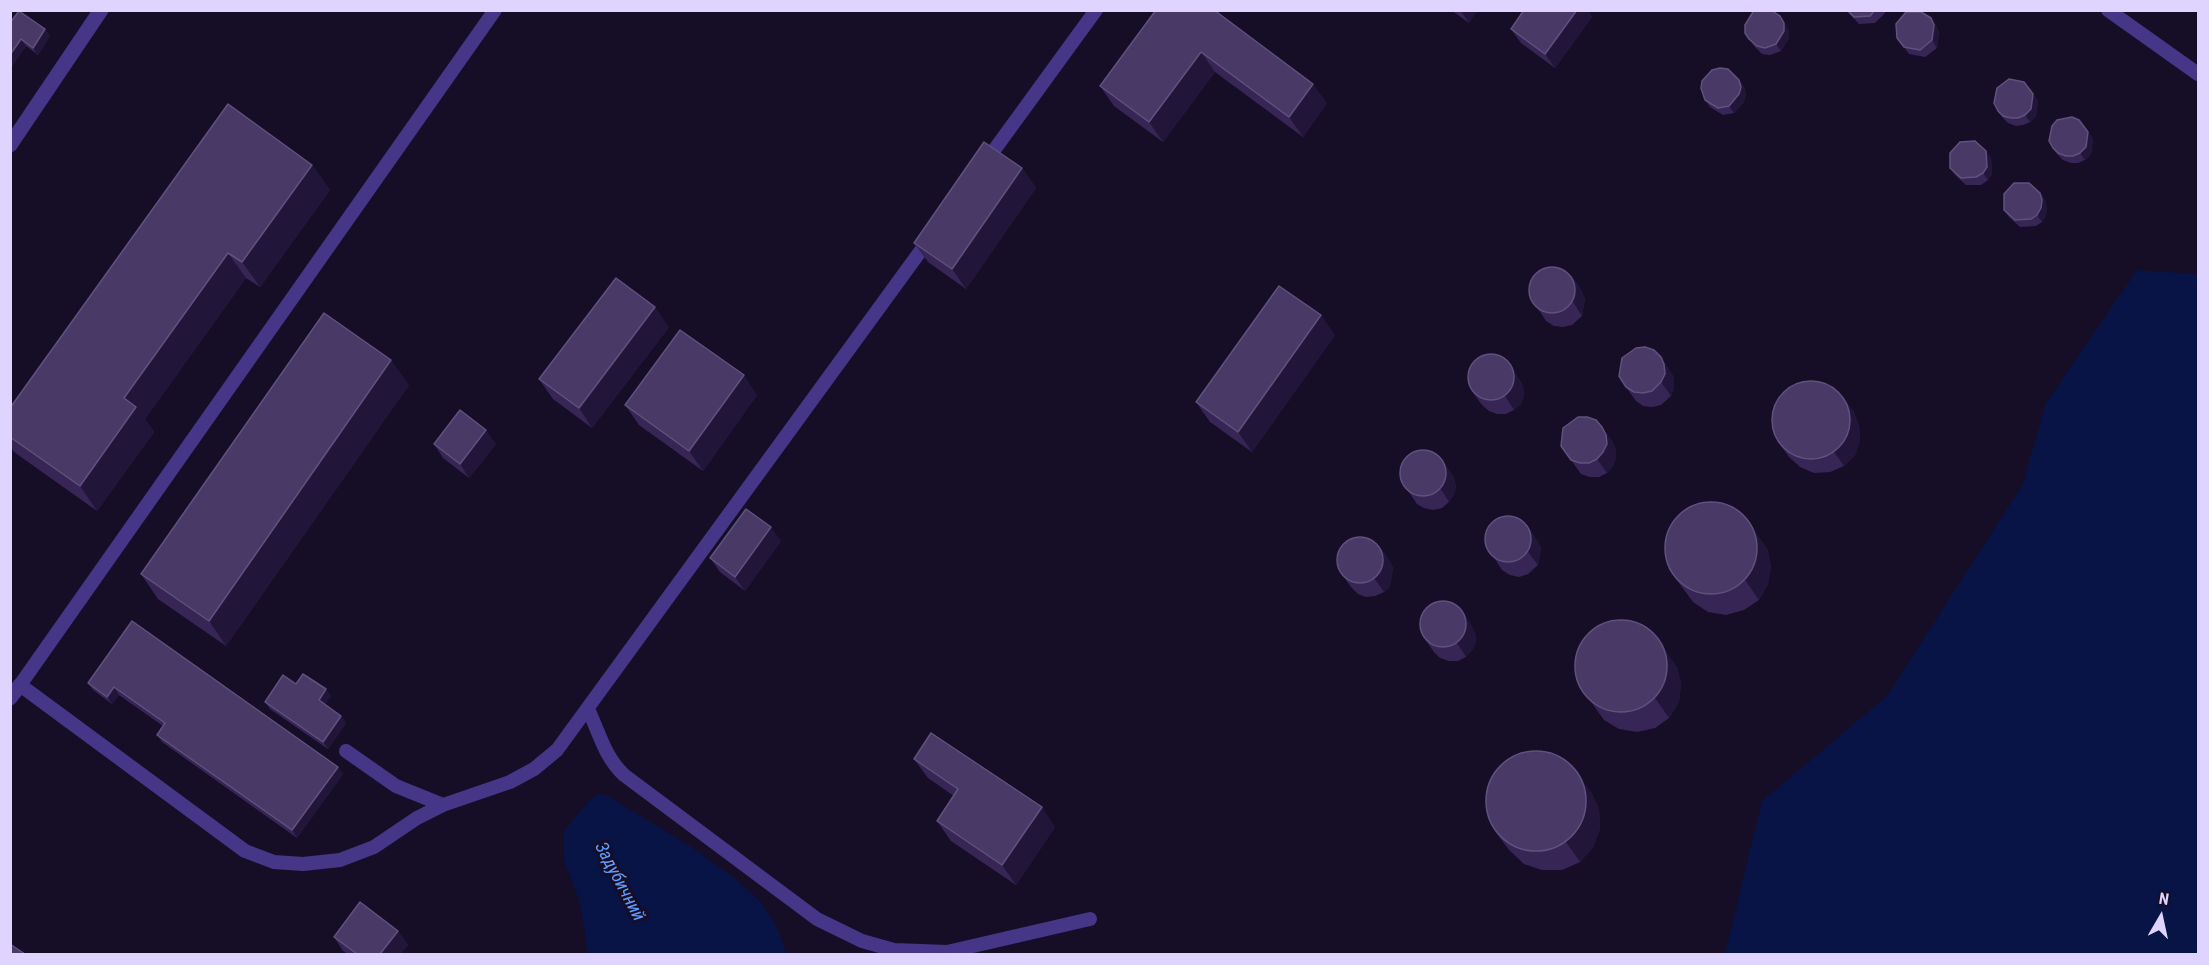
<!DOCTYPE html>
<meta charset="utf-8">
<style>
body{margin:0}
#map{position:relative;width:2209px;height:965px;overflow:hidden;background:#160e26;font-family:"Roboto Condensed",sans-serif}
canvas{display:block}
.frame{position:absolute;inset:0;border:12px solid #dfd3ff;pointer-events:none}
.north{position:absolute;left:2131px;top:887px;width:60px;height:60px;-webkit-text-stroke:4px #160e26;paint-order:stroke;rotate:9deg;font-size:16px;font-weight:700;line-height:24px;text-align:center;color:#dfd3ff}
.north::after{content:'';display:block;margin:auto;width:21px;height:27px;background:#dfd3ff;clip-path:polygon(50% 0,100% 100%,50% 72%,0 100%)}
</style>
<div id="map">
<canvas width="2209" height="965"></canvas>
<div class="frame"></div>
<div class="north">N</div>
</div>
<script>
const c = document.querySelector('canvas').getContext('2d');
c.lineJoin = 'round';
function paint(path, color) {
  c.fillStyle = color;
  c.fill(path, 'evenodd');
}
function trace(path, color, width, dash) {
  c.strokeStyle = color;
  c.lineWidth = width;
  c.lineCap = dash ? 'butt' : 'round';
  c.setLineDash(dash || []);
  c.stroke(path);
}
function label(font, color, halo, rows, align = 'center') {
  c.font = font + ' "Roboto Condensed",sans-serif';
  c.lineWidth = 6;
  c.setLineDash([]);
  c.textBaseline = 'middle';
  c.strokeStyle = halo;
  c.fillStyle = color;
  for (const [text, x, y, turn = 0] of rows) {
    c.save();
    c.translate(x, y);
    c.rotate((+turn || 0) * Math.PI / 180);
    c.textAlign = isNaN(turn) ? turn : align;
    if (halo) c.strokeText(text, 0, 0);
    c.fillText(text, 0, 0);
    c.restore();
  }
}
const water = new Path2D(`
 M2137,270l61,4v680h-473l37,-153 125,-105 136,-212 23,-81z
 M599,794l7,1 87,53 44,32 25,23 13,21 12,30h-199l-8,-51 -16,-43v-29l17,-21 12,-13z`);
const service = new Path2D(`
 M495,10l-475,675 225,166 29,11 29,2 37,-4 34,-13 43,-29 26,-13 67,-23 24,-13 23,-19 373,-512
 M2108,10l90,64
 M984,164l112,-154
 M588,709c11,23 16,47 36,66l193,144 45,22 32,9 53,2 143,-33
 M346,751l50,35 47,19`);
const minor = new Path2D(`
 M10,145l91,-135
 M10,698l10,-13`);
const wall = new Path2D(`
 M1156,10l171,93 -24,34 -88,-65 -52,70 -49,-36 -14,-20z
 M1451,10h26l-8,13z
 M1524,10h64l4,7 -37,51 -34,-25 -10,-14z
 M1846,10h39v3l-10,10 -16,1z
 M1780,16l9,15v7l-8,13 -11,4 -8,-1 -8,-8 -5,-7z
 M1931,18l5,7 3,7 -2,16 -12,9 -16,-3 -12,-16z
 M10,23l35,6 5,7 -12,19 -12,-9 -16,23z
 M1739,80l5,7 2,7 -2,8 -10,11 -11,2 -13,-8 -5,-7z
 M2024,82l14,19 -2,15 -6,6 -7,3 -7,1 -8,-3 -5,-5 -5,-7z
 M2088,132l5,7 -2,15 -6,6 -7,3h-7l-8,-3 -5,-5 -5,-7z
 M1986,151l5,7 1,16 -4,6 -7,5h-15l-11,-10 -5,-7z
 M312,165l18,25 -70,97 -14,-9 -101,141 9,13 -57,79 -83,-59 -4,-6v-38z
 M1022,168l14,20 -70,101 -38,-27 -14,-19z
 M2040,193l5,7 2,7 -1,8 -4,7 -6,4 -16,1 -11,-10 -5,-7z
 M1572,276l9,14 4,9 -3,17 -10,9 -9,2 -9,-1 -8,-5 -9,-14z
 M669,327l-77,101 -39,-29 -14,-20z
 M1335,335l-83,117 -42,-30 -14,-20z
 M1507,360l16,26 1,9 -3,9 -7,6 -8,4h-9l-8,-3 -7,-6 -10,-14z
 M1670,371l4,7v10l-3,8 -10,9 -9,2 -9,-1 -7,-5 -10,-14z
 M409,385l-183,261 -68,-47 -17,-25z
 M757,395l-54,76 -64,-46 -14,-20z
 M1843,397l10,14 6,14 1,15 -5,15 -11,11 -14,6 -16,1 -14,-6 -11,-10 -10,-14z
 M1602,427l10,14 4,8v9l-3,8 -6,7 -8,4h-9l-9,-3 -20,-28z
 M434,444h62l-27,34 -26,-20z
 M1453,476l3,10 -2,8 -5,8 -7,6 -9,2 -9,-2 -7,-4 -15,-22z
 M1537,540l4,8 -3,17 -10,9 -9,3 -9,-2 -8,-5 -9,-14z
 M781,541l-36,50 -25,-19 -10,-14z
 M1379,546l10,14 4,8 -3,18 -6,6 -9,4 -9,1 -8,-3 -7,-7 -10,-14z
 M1767,548l4,18 -3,18 -9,16 -15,10 -18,5 -18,-3 -15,-10 -25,-34z
 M1462,611l9,14 4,8 1,9 -4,8 -6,7 -8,4h-9l-9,-3 -6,-6 -10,-14z
 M132,621l211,153 -46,64 -135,-96 -5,-7 6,-9 -44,-31 -7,9 -19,-14 -5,-7z
 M1677,667l4,17 -2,18 -10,16 -14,10 -18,4 -18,-3 -15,-9 -25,-35z
 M296,684l35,12 -6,8 16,12 5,7 -18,26 -58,-40 -5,-7z
 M914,759l141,68 -39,58 -65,-44 -14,-20 17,-25 -26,-18z
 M1591,792l8,17 1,20 -7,18 -13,15 -18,8h-20l-18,-6 -15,-14 -14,-19z
 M398,931l10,14 -8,9h-52l-5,-3 -9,-14z`);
const shadedWall = new Path2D(`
 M1460,10h17l-8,13z
 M1577,10h11l4,7 -37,51 -10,-14z
 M1780,16l9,15v7l-8,13 -5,-7z
 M1931,18l5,7 3,7 -2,16 -5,-8z
 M45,29l5,7 -12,19 -5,-7z
 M21,39l5,7 -16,23v-14z
 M1201,52l14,20 -52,70 -14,-20z
 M1739,80l5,7 2,7 -2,8 -10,11 -5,-7z
 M1313,84l14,19 -24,34 -14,-20z
 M2033,94l5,7 -2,15 -6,6 -5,-7z
 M2088,132l5,7 -2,15 -6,6 -5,-7z
 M1986,151l5,7 1,16 -4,6 -5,-7z
 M312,165l18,25 -70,97 -18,-25z
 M1022,168l14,20 -70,101 -14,-20z
 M2040,193l5,7 2,7 -1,8 -4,7 -5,-7z
 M228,253l18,25 -101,141 9,13 -57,79 -17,-25 44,-88z
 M1572,276l9,14 4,9 -3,17 -9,-14z
 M655,307l14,20 -77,101 -13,-20z
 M1321,315l14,20 -83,117 -14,-20z
 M1661,357l9,14 4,7v10l-3,8 -10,-14z
 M391,360l18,25 -183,261 -17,-25z
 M1507,360l16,26 1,9 -3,9 -7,6 -9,-14z
 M744,375l13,20 -54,76 -14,-20z
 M1843,397l10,14 6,14 1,15 -5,15 -11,11 -10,-14z
 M1602,427l10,14 4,8v9l-3,8 -6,7 -10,-14z
 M486,430l10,14 -27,34 -9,-14z
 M1444,462l9,14 3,10 -2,8 -5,8 -9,-14z
 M1528,526l9,14 4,8 -3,17 -10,-13z
 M771,527l10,14 -36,50 -10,-14z
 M1753,529l14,19 4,18 -3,18 -9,16 -14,-20z
 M1379,546l10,14 4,8 -3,18 -6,6 -10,-14z
 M1462,611l9,14 4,8 1,9 -4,8 -6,7 -9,-14z
 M1663,647l14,20 4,17 -2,18 -10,16 -14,-20z
 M114,687l5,8 -7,9 -5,-7z
 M326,689l5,7 -7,11 -5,-7z
 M341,716l5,7 -18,26 -5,-7z
 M338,767l5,7 -46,64 -5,-8z
 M1577,772l14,20 8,17 1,20 -7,18 -13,15 -14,-20z
 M1042,807l13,20 -39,58 -14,-20z
 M398,931l10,14 -8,9h-20z`);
const building = new Path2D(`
 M1156,10h58l99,74 -24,33 -88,-65 -52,70 -49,-36z
 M1524,10h53l-32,44 -34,-25z
 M1756,10h15l9,6 4,7v8l-8,13 -11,4 -8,-2 -8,-7 -4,-6v-8l8,-13z
 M1847,10h28l-5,6 -16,1z
 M19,11l26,18 -12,19 -12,-9 -11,16v-32z
 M1906,12h15l10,6 3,7 -2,15 -12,10 -16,-3 -7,-9 -1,-14z
 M1720,68l8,1 11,11 2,7 -2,7 -10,12 -11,2 -13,-8 -4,-12 1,-7 10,-11z
 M2009,79l15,3 9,12 -2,15 -6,6 -7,3h-7l-8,-2 -5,-5 -4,-8 3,-15z
 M228,104l84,61 -70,97 -14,-9 -104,145 12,9 -56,79 -70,-49v-29z
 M2072,117l7,3 9,12 -2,15 -6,6 -7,3h-7l-8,-3 -5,-5 -4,-7 3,-15 5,-6z
 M1975,141l11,10 1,16 -4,6 -7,4 -15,1 -11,-10v-15l10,-11z
 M984,142l38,26 -70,101 -38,-26z
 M2014,183h15l11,10 2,7 -1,8 -4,7 -6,4 -16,1 -11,-10v-16z
 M1529 290a23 23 0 1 1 46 0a23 23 0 1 1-46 0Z
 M616,278l39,29 -76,101 -40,-29z
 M1279,286l42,29 -83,117 -42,-30z
 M324,313l67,47 -182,261 -68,-47z
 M680,330l64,45 -55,76 -64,-46z
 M1645,347l9,3 7,7 3,7 1,10 -4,8 -9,9 -9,2 -9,-1 -8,-5 -7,-11 3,-18 14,-10z
 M1468 377a23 23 0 1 1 46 0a23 23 0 1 1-46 0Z
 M1772 420a39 39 0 1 1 78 0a39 39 0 1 1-78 0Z
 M460,410l26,20 -26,34 -26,-20z
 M1578,417h9l9,3 6,7 4,8 1,9 -4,8 -6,7 -8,4h-9l-9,-3 -10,-14 2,-18z
 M1400 473a23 23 0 1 1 46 0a23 23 0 1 1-46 0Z
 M1665 548a46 46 0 1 1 92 0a46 46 0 1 1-92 0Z
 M746,509l25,18 -36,50 -25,-19z
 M1485 539a23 23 0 1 1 46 0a23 23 0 1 1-46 0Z
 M1337 560a23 23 0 1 1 46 0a23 23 0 1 1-46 0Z
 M1420 624a23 23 0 1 1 46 0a23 23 0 1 1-46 0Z
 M1575 666a46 46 0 1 1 92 0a46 46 0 1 1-92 0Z
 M132,621l206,146 -46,63 -135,-95 8,-12 -51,-36 -7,10 -19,-14z
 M303,674l23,15 -7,11 22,16 -18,26 -58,-40 18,-27 13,9z
 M931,733l111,74 -40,58 -65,-44 21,-32 -44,-30z
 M1486 801a50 50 0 1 1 100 0a50 50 0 1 1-100 0Z
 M360,902l38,29 -18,23h-23l-23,-17z
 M10,944l15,10h-15z`);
const waterNames = [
 ["Задубичний",619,882,62]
];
paint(water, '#071445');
trace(service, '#463687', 14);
trace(minor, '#463687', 15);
paint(wall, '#372655');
paint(shadedWall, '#22153a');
paint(building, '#493967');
trace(building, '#60517f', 1.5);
label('italic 18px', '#619cff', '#160e26', waterNames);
</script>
